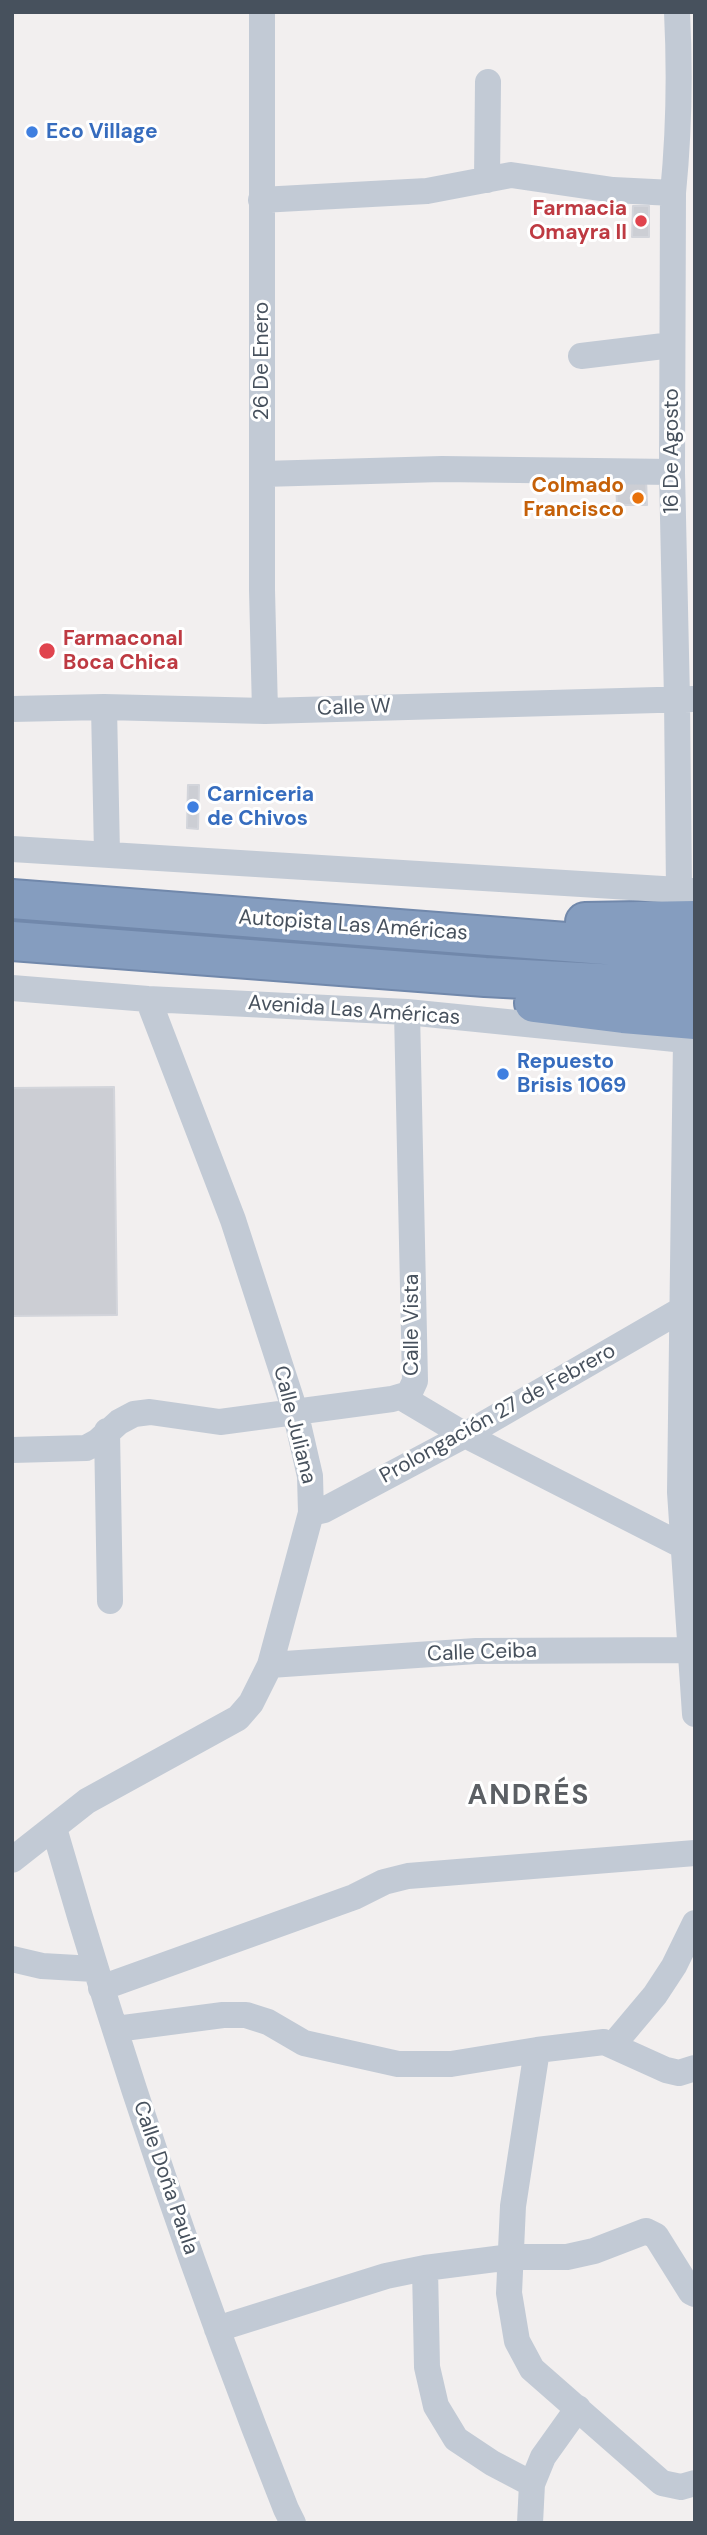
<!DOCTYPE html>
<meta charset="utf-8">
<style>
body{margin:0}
#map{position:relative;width:707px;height:2535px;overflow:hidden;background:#f2efef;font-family:"DM Sans",sans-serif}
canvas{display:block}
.frame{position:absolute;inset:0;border:14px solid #47515d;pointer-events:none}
</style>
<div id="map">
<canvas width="707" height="2535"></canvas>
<div class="frame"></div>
</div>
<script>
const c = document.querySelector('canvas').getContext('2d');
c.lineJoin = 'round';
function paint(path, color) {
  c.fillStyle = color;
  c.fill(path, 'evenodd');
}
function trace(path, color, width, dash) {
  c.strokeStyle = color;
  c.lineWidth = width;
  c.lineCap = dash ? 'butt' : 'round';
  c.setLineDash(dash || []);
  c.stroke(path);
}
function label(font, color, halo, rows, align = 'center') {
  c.font = font + ' "DM Sans",sans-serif';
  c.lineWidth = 6;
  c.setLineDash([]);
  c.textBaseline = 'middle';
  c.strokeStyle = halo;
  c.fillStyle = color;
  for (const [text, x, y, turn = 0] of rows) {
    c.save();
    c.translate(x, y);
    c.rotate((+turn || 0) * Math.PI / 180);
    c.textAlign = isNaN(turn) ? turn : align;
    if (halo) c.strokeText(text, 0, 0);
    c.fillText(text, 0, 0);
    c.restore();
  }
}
const building = new Path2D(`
 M633,206h16v31h-17z
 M646,478l1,27h-30l-1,-26z
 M188,785h11l-1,44 -11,-1z
 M114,1087l3,228 -105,1v-228z`);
const minor = new Path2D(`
 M262,12v578l3,121
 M677,12c3,60 2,121 -4,181l-1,279 5,227 2,191
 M487,180l1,-98
 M261,200l166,-9 84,-16 102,15 60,3
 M581,356l91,-11
 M262,474l180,-5 230,3
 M104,707l3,147
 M12,709l92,-2 161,4 428,-12
 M12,849l683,42
 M12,988l136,11 259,13 288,29
 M686,1040l-6,452 15,222
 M401,1397l64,38 218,111
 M107,1431l3,170
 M12,1450l74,-2 11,-6 22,-20 15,-8 16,-2 70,10 172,-23 17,-5 6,-13 -8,-369
 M311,1513l13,-3 141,-75 216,-125 13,1
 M270,1665l206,-14 219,-1
 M54,1828c66,230 143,458 232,681l7,14
 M12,1860l75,-59 151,-83 13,-15 19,-38 41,-152 -1,-37 -15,-65 -62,-191 -85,-221
 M12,1959l30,7 52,3
 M101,1988l253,-91 30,-15 24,-6 287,-23
 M116,2029l107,-14h23l22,7 36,21 94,21h53l86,-14 67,-8 62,28 13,3 16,-5
 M613,2045l42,-50 19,-29 21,-43
 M537,2050l-24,156 -4,87 8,48 15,28 130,114 19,4 14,-4
 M425,2268l2,99 9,39 20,33 36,24 40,21
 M217,2329l169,-53 39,-8 86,-11h56l27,-6 52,-20 10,5 35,56 4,2
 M530,2523l2,-39 11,-27 35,-49`);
const highway = new Path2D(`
 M12,899l683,53
 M585,922l110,-2
 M12,941l473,36 210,11
 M534,1003l89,11 72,6`);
const markers = [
 [32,132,7,"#3f7fe0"],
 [641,221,7,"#e0444e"],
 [638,498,7,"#e8710a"],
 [47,651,9,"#e0444e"],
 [193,807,7,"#3f7fe0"],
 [503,1074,7,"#3f7fe0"]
];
const shopNames = [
 ["Eco Village",46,132],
 ["Carniceria",207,795],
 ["de Chivos",207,819],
 ["Repuesto",517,1062],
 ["Brisis 1069",517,1086]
];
const healthNames = [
 ["Farmacia",627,209],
 ["Omayra II",627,233],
 ["Farmaconal",63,639,"left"],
 ["Boca Chica",63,663,"left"]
];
const streetNames = [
 ["26 De Enero",262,361,-90],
 ["16 De Agosto",672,451,-90],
 ["Calle W",354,708,-2],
 ["Autopista Las Américas",353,926,4],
 ["Avenida Las Américas",354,1011,4],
 ["Calle Vista",412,1325,-90],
 ["Prolongación 27 de Febrero",498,1414,-29],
 ["Calle Juliana",294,1425,76],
 ["Calle Ceiba",482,1653,-2],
 ["Calle Doña Paula",165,2178,71]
];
const foodNames = [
 ["Colmado",624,486],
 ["Francisco",624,510]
];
const districtNames = [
 ["ANDRÉS",529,1797]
];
paint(building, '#ccced4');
trace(building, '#d3d5db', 2);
trace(highway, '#7188ab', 42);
trace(minor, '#c2cad5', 26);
trace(highway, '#859dbf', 38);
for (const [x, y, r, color] of markers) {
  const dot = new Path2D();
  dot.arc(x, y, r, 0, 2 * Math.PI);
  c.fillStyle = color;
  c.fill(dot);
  trace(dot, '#fff', 2.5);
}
label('bold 21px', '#366cbe', '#fff', shopNames, 'left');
label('bold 21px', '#be3a42', '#fff', healthNames, 'right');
label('21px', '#47515d', '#fff', streetNames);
label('bold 21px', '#c56008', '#fff', foodNames, 'right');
c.letterSpacing = '2px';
label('bold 28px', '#5b5f64', '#fff', districtNames);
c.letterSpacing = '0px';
</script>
